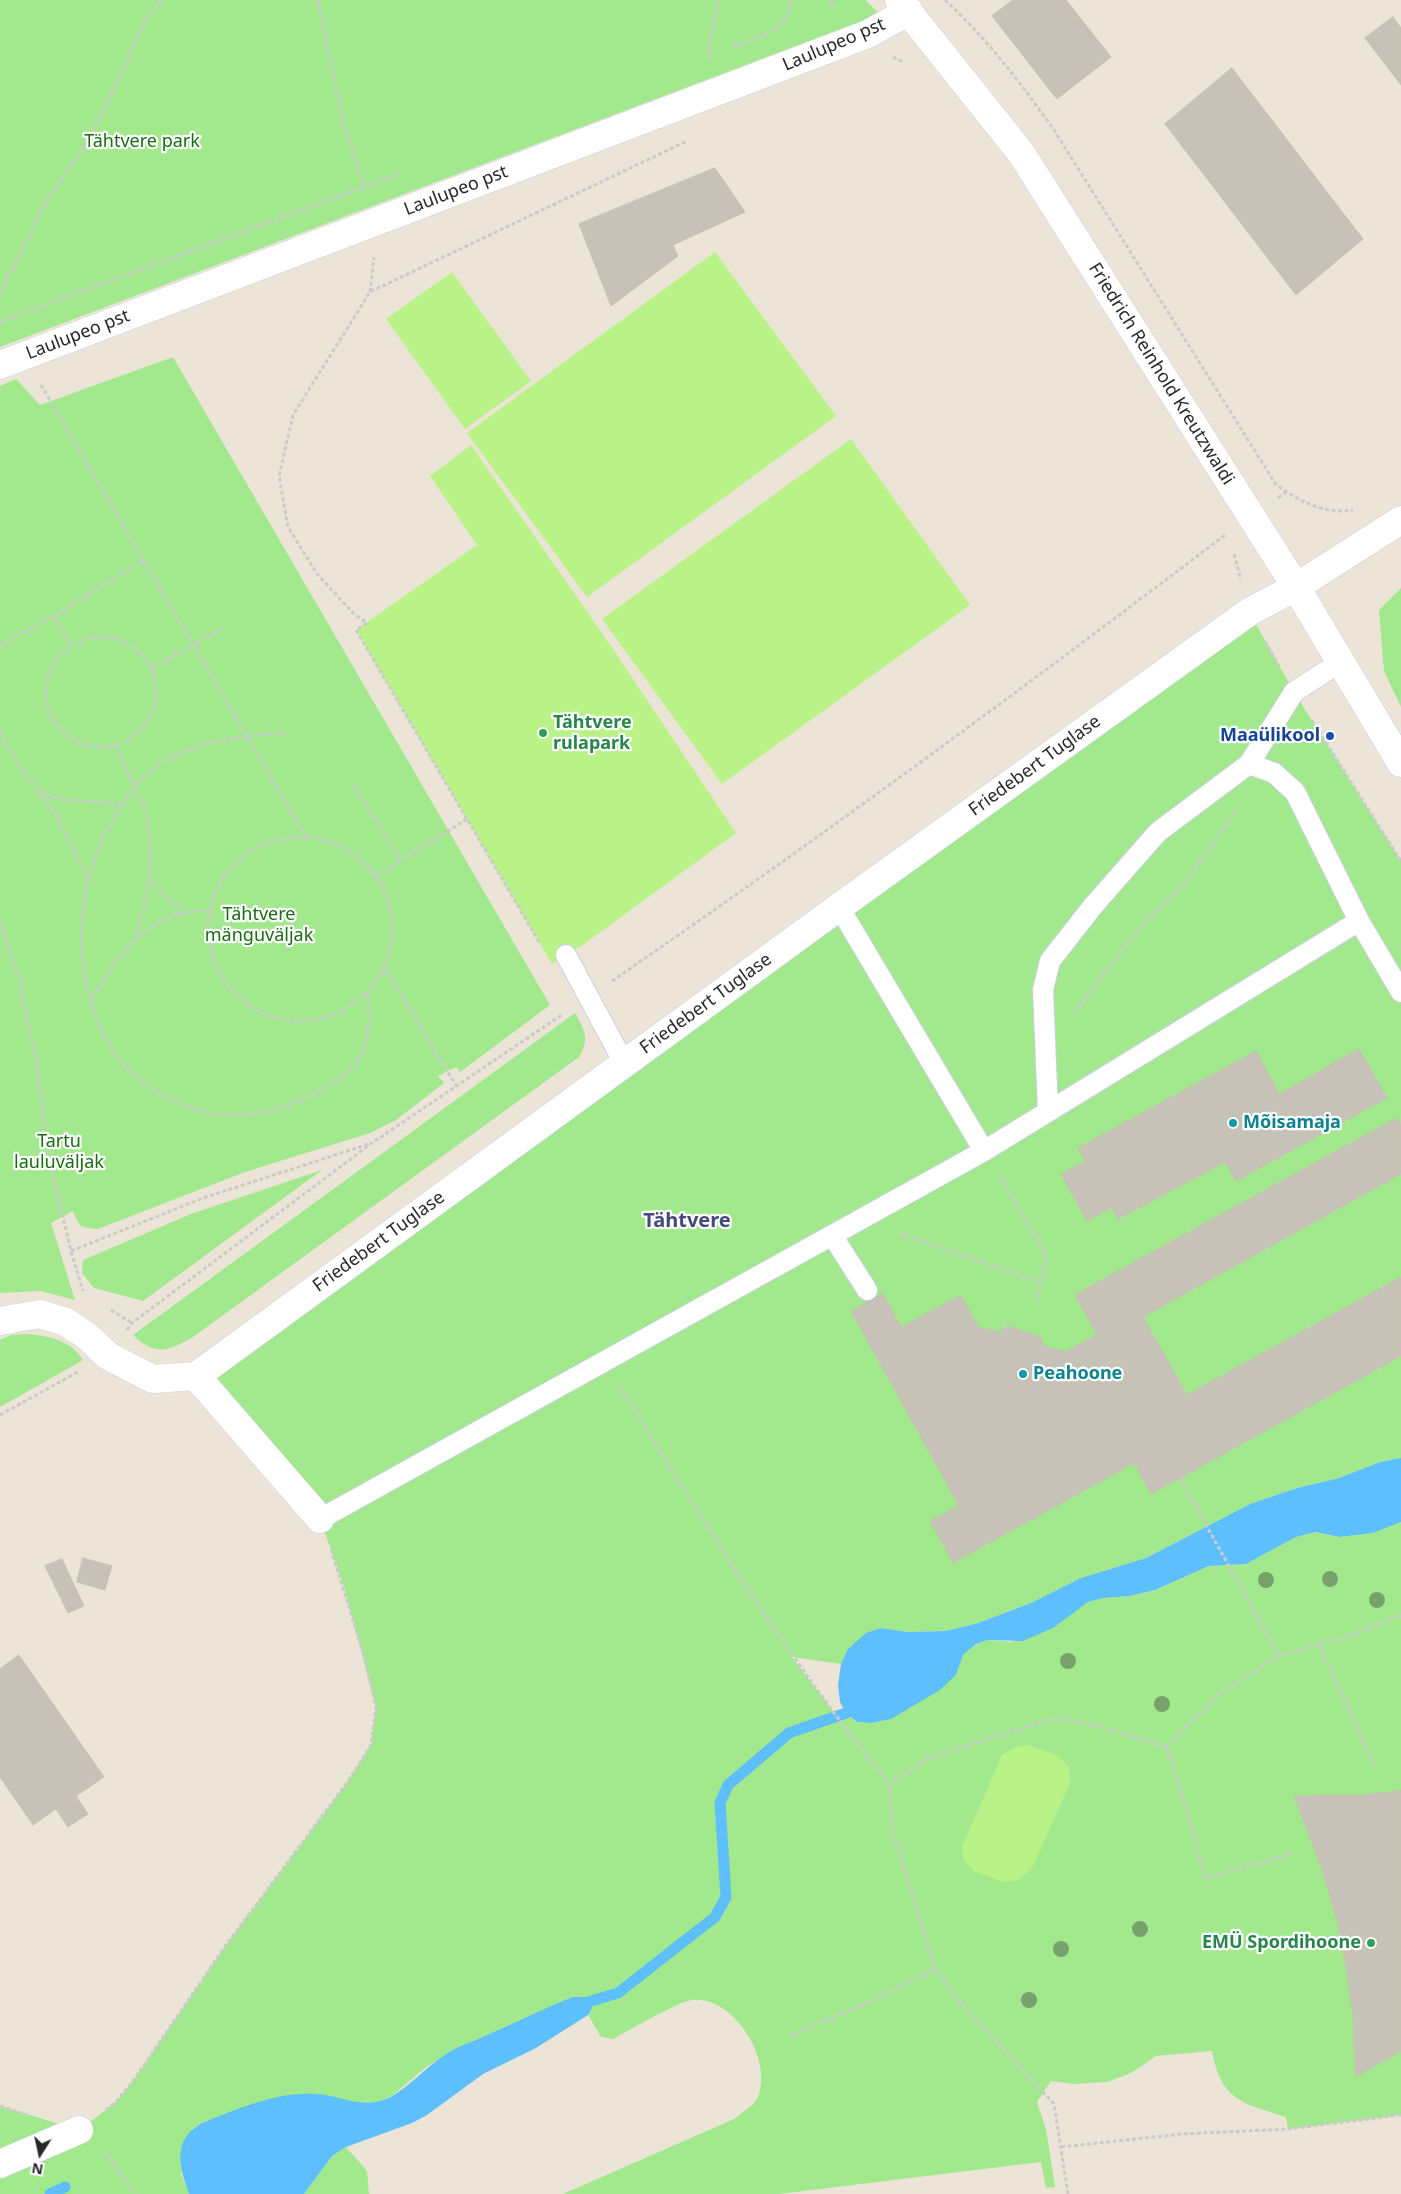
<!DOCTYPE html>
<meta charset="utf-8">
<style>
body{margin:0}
#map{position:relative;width:1401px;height:2194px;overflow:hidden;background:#ece5d7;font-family:"Noto Sans",sans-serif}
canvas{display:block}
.north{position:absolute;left:15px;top:2129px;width:50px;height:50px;-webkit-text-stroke:4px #fff;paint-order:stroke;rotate:190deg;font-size:14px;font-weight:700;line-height:20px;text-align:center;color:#282828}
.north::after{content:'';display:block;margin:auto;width:18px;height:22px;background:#282828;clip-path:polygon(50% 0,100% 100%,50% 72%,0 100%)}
</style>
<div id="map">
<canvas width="1401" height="2194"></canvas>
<div class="north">N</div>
</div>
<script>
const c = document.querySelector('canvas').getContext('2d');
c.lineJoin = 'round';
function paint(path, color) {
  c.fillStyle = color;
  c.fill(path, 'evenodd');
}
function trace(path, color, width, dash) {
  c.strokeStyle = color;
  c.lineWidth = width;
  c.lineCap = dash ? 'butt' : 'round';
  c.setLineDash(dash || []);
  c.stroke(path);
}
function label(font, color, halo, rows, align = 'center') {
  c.font = font + ' "Noto Sans",sans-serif';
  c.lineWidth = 4.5;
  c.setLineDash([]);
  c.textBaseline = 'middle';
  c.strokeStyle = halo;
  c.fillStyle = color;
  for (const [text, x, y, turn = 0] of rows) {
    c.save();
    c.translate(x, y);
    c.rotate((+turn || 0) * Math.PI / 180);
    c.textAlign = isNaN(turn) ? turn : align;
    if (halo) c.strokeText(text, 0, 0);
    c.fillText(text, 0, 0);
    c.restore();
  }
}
const green = new Path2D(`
 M0,0h865l15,14 -880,333z
 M173,357l377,648 -90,67 -4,-5 -18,9 6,7 -48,37 -26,13 -125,39 -147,57c-17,-1 -19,-2 -25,-18l-22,12 24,77 -34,-9 -41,2v-907l16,-7 24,26z
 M1401,588v119l-17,-36 -5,-61z
 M1249,612l45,80 107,169v597l-21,4 -41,16 -42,10 -47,16 -104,54 -65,20 -50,25 -53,20 -32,8 -39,1 -26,-4 -33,22 -7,14 -49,-7 45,59 9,-3 11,9 14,1 20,-4 65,-44 7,-20 13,-11 12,-4 23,2 60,-29 17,-11 16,-4 26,-2 25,-6 54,-24 37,-2 50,-27 19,-5 25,5 33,-4 28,-11v593l-113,14 -2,-12c-43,-14 -65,-16 -74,-66l-56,5 -25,17 -24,9 -34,2 -22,-3 -14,21 9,27 9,58 -9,1 -5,-26 -262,32h-216l171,-75c6,-5 19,-13 23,-20 18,-37 -23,-104 -65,-99 -13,1 -64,31 -79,39l-12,-2 -13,-22 4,-7 -19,-11 -122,54 -26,17 -32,27 -12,6 -13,2 -21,-2 -29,-7 -53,7 -63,22 -9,5 -12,46 8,20h-189v-88l79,24 36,-27 18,-22 93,-136 120,-161 25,-39 5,-38 -32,-120 -24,-68 -124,-143z
 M575,1013c10,17 15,27 4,44l-386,280c-25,14 -37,20 -60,-2z
 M322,1170l-179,131 -49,-13 -12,-15 1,-13 108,-46z
 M25,1334c22,1 46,6 58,26l-83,47v-67l11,-5z
 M346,2147l21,24 2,23h-65l28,-38z`);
const pitch = new Path2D(`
 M715,252l121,164 -249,181 -120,-164z
 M452,272l79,109 -66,48 -79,-110z
 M851,439l119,166 -248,179 -120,-165z
 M471,445l140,201 125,187 -152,111 -32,20 -196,-334 121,-85 -47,-69z
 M1029,1745l27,10 13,11 1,17 -38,85 -13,12 -15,2 -29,-10 -11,-12 -2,-13 40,-92 14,-8z`);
const water = new Path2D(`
 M1401,1458v64l-28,11 -33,4 -25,-5 -19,5 -50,27 -37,2 -54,24 -25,6 -26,2 -16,4 -35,26 -30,13 -35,-1 -12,4 -13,11 -7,20 -16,15 -49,29 -20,4 -14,-1 -11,-9 -6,-11 -2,-17 3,-21 7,-15 18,-16 15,-5 26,4 39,-1 32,-8 53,-20 50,-25 65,-20 104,-54 47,-16 42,-10 41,-16z
 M573,1997h17l2,11 -4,7 -52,33 -53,26 -56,41 -15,8 -66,24 -14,9 -28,38h-115c-10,-27 -17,-55 13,-71 35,-14 76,-32 114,-29 22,1 41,13 64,7 24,-6 47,-37 71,-50 12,-7 26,-11 38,-17 28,-12 55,-26 84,-37z`);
const stream = new Path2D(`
 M591,2001l27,-8 97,-76 11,-20 -6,-94 8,-18 61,-52 57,-20
 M50,2194l15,-7`);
const building = new Path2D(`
 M1013,0h53l45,57 -54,42 -65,-83z
 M1393,17l8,11v57l-36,-47z
 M1232,68l131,171 -67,56 -131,-171z
 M715,168l30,44 -72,33 5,11 -67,50 -32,-82z
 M1359,1049l28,49 -151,83 -11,-19 -107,57 -7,-12 -24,14 -26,-47 24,-13 -7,-13 178,-97 23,43z
 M1397,1118l4,7v49l-258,143 44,78 214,-118v79l-250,138 -17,-31 -181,100 -23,-42 29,-15 9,16 178,-99 -71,-128z
 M883,1294l101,182 146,-80 16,27 -178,99 -117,-211z
 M961,1295l17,32 20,5 10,-6 32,11 5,9 20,6 31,-17 34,61 -146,80 -82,-149z
 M83,1558l29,8 -7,24 -28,-8z
 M62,1559l22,47 -16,7 -23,-47z
 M19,1655l85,122 -28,19 12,18 -20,13 -12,-18 -23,16 -33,-48v-108z
 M1401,1791v260l-46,26 -2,-59 -7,-51 -9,-47 -15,-51 -28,-73 67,-1z`);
const path = new Path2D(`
 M318,0l24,119 24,69
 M828,0l10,9
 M945,0c42,39 76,83 109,130l221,353c21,17 49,32 78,27
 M734,47l35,-14 15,-10 7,-23
 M893,57l12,6
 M710,59v-15l8,-44
 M370,292l4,-35
 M0,294l48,-96 32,-44 27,-50 40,-87 15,-17
 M0,322l399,-148
 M41,385l265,452
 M1278,498l8,-6
 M1234,554l7,26
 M54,616l17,30
 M46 692a55 55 0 1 1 110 0a55 55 0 1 1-110 0Z
 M1265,641l14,25
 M0,646l54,-30 90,-56
 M151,669l72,-41
 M1312,720l89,141
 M0,733l17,30 39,52 33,66
 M285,733c-43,3 -89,8 -127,32 -18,12 -32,34 -43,52 -43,68 -46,165 -2,233 13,22 35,37 58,49 50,26 96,18 145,-6 47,-24 58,-51 51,-101
 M116,745c6,22 20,39 27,60 15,45 5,89 -7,133
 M352,783l49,77
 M40,792l19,7 63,5
 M208 929a92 92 0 1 1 184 0a92 92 0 1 1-184 0Z
 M375,876l92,-57
 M150,882l35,31
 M0,922l19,57 18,85 10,85 24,102 12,40
 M539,942l-183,-312 11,-7 -13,-9 -37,-40 -29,-47 -9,-51 14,-61 77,-123 317,-151
 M384,967l73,120
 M612,981c208,-143 412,-293 613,-446
 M91,1003c25,-48 58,-94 119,-92
 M1074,1013l70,-90 42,-41 51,-72
 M999,1175l47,79 -9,47
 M899,1233l141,49
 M71,1251l132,-53 166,-54
 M111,1310l21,13
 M127,1330l5,-7 240,-180 191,-129
 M619,1385c85,137 169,274 270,399
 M0,1415l78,-43
 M1180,1478l99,178
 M1319,1644l56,123
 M1166,1747l53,-53 60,-38 76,-22 46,-19
 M789,2036l87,-37 59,-30
 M0,2106l28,9
 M106,2110l9,-7 18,-22 93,-136 120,-161 25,-39 5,-38 -13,-55 -32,-102
 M1061,2147l121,-13 106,-5 113,-14
 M104,2151l31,43
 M1068,2194l-14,-90 -98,-106 -21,-29 -42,-138 -4,-47 40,-26 126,-40 40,7 71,22 28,87 11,44 87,-24`);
const lane = new Path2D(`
 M1249,764l25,9 21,19 64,129 42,71
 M839,907l145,244
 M566,955l58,108
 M1048,1111l-5,-121 7,-29 43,-55 65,-74 91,-68 45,-72 46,-30
 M832,1235l35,55
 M320,1519l664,-368 375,-230`);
const street = new Path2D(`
 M0,365l868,-331 41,-23
 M0,1321l40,-7 26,8 21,14 21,20 45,23 43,-3 643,-469 410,-295 47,-25
 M196,1376l124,143
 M0,2164l79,-34`);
const secondary = new Path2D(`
 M899,0l122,153 275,434 105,176
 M1296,587l105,-67`);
const trees = [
 [1330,1579],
 [1266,1580],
 [1377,1600],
 [1068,1661],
 [1162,1704],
 [1140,1929],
 [1061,1949],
 [1029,2000]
];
const markers = [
 [543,733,5,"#2e9e5b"],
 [1330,736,5,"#1a4fb4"],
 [1233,1123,5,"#0f9aa8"],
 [1023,1374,5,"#0f9aa8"],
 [1371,1943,5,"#2e9e5b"]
];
const streetNames = [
 ["Laulupeo pst",834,45,-23],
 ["Laulupeo pst",456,191,-21],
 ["Laulupeo pst",78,335,-21],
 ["Friedrich Reinhold Kreutzwaldi",1161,374,58],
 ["Friedebert Tuglase",1035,766,-36],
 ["Friedebert Tuglase",706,1004,-36],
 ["Friedebert Tuglase",379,1242,-36]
];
const parkNames = [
 ["Tähtvere park",142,142],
 ["Tähtvere",259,915],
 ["mänguväljak",259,936],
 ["Tartu",59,1142],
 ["lauluväljak",59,1163]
];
const leisureNames = [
 ["Tähtvere",553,723],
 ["rulapark",553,744],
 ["EMÜ Spordihoone",1361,1943,"right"]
];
const transitNames = [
 ["Maaülikool",1320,736]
];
const cultureNames = [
 ["Mõisamaja",1243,1123],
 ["Peahoone",1033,1374]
];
const quarterNames = [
 ["Tähtvere",687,1221]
];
paint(green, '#a2e98d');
paint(pitch, '#b9f287');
paint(water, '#5dbffb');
trace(stream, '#5dbffb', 11);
paint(building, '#c7c2b7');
trace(building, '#c7c2b1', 1);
trace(lane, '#cccee3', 22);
trace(street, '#cccee3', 29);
trace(secondary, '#cccee3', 29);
trace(path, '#cbcbcb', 3, [4, 2.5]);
trace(lane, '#fff', 20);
trace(street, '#fff', 28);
trace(secondary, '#fff', 28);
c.fillStyle = '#78a26b';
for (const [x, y] of trees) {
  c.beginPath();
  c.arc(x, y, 8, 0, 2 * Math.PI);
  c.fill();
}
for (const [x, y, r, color] of markers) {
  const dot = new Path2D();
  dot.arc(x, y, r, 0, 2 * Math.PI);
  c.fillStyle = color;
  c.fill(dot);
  trace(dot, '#fff', 2);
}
label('18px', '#282828', '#fff', streetNames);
label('18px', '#1a6b12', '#fff', parkNames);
label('bold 18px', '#27864d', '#fff', leisureNames, 'left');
label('bold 18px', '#164399', '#fff', transitNames, 'right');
label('bold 18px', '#0d838f', '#fff', cultureNames, 'left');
label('bold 20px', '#44487c', '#fff', quarterNames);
</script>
